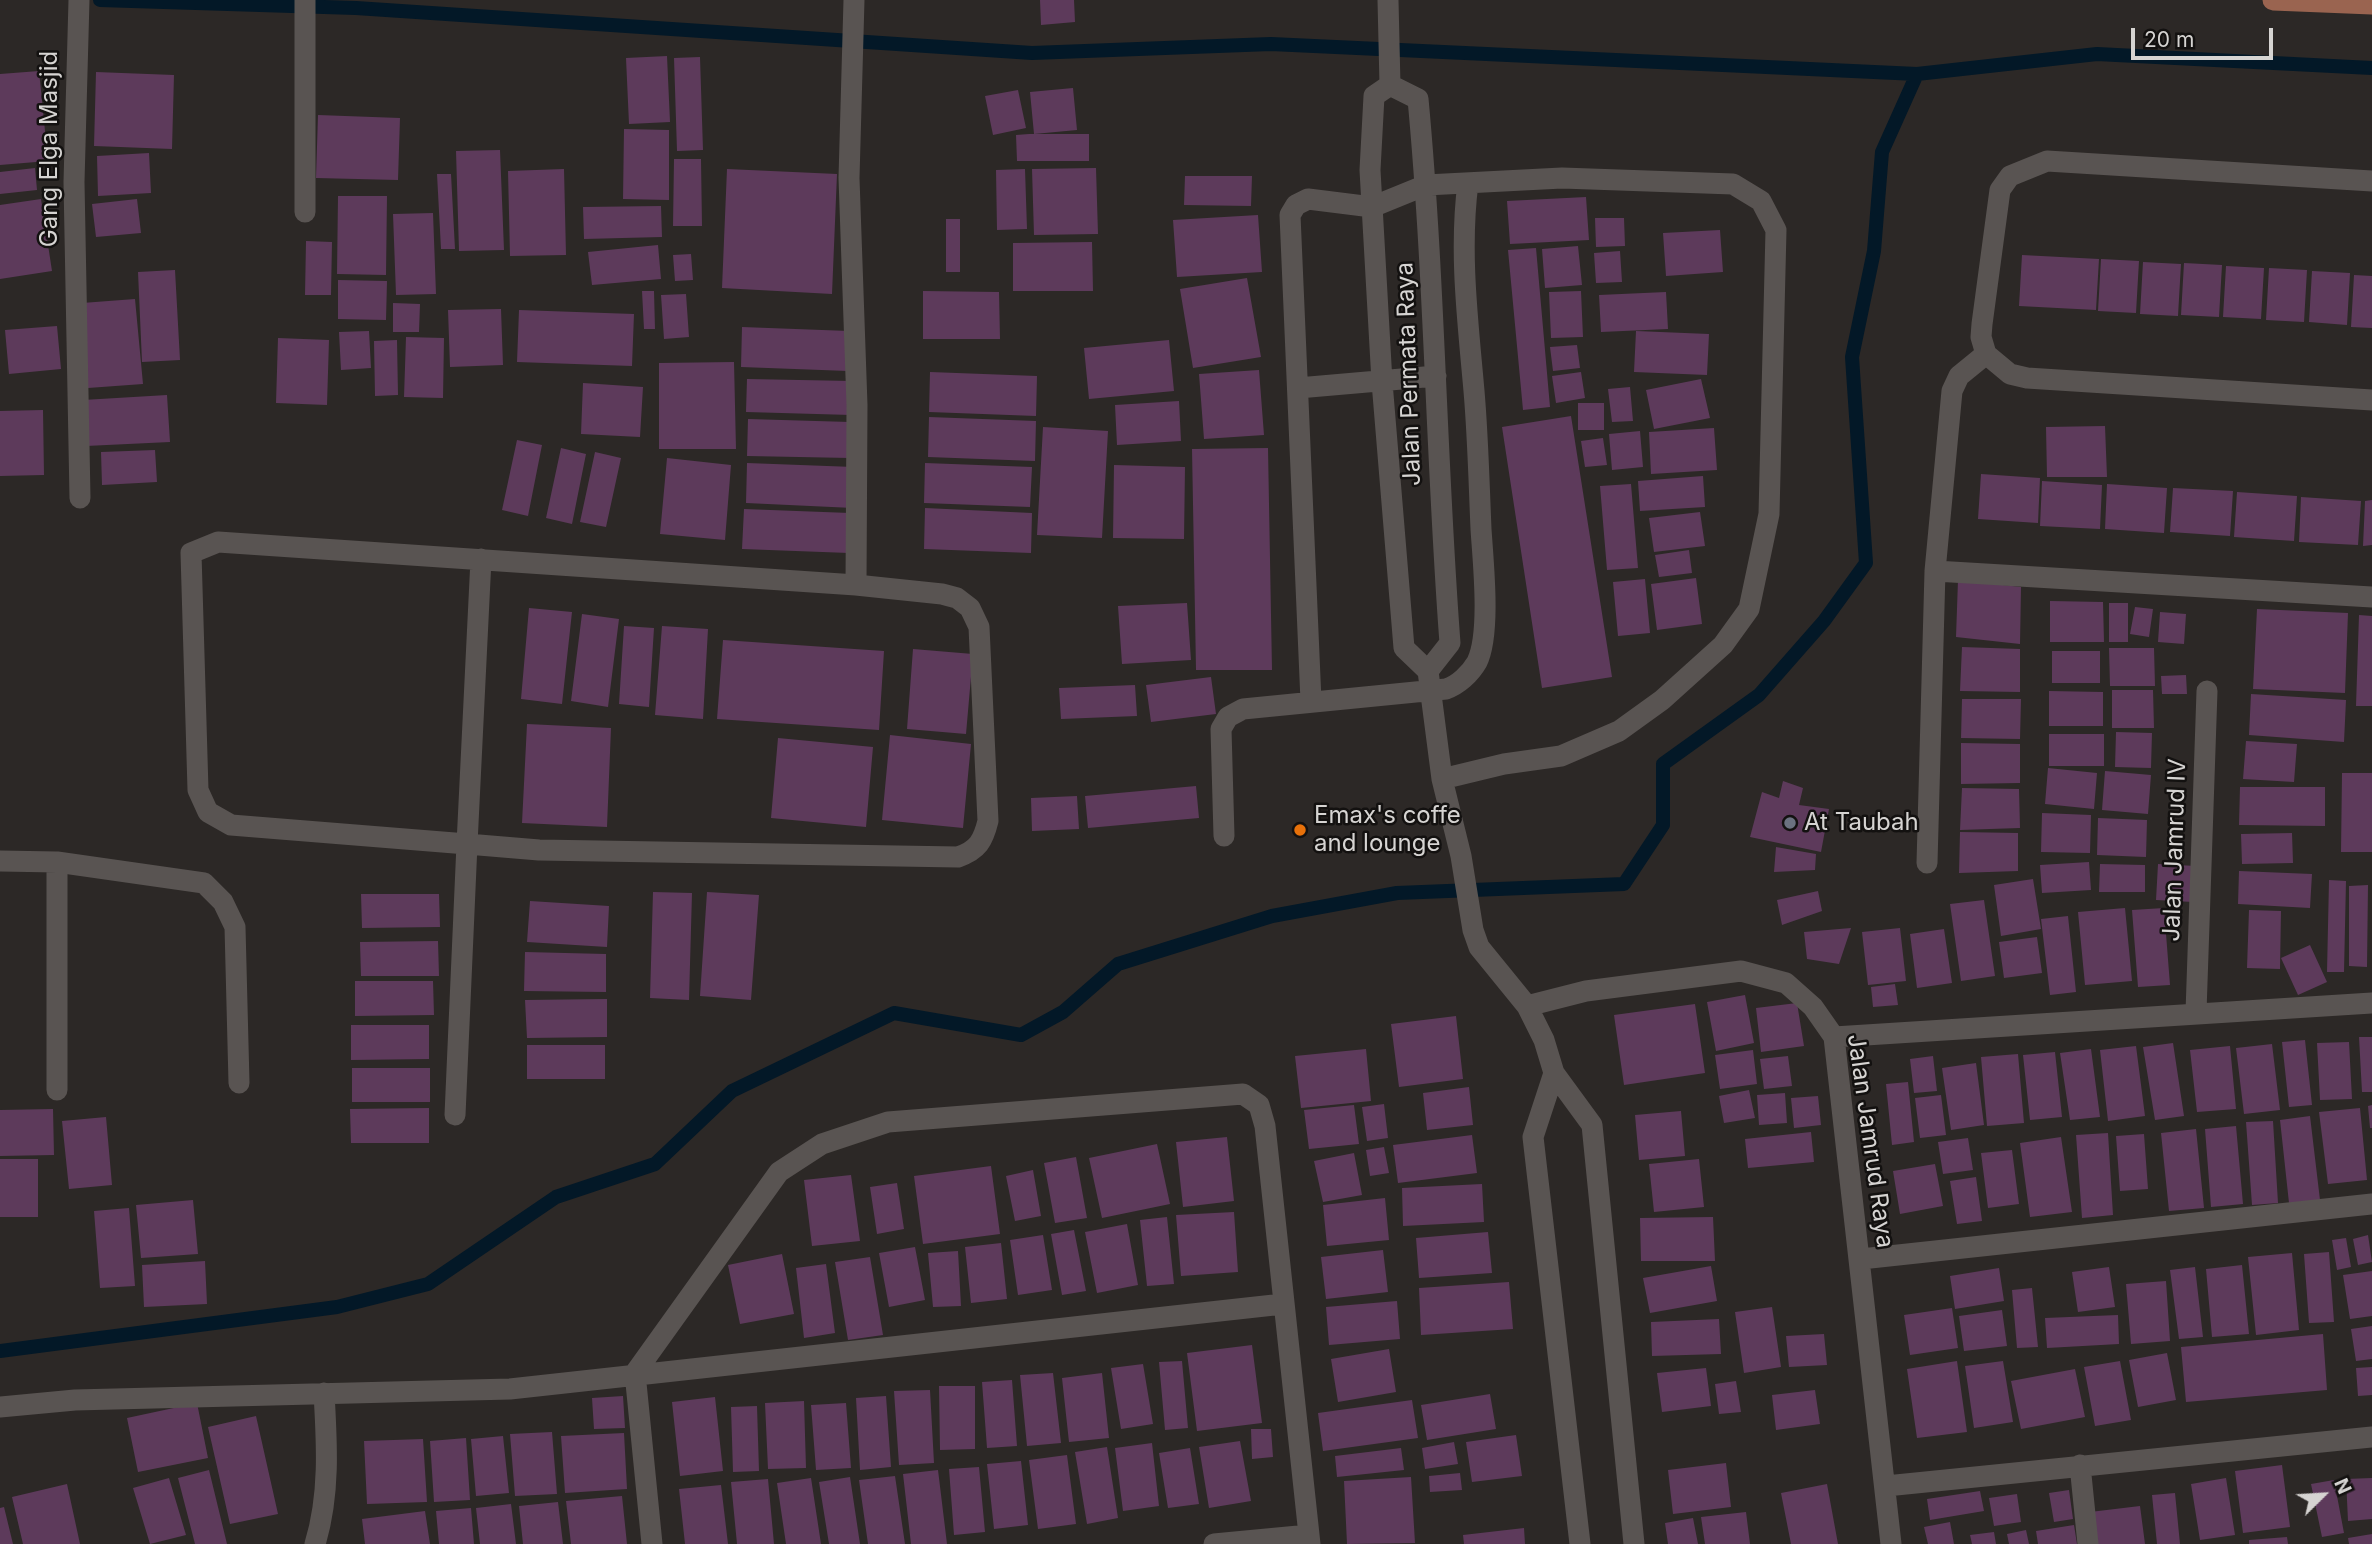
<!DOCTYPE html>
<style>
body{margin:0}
#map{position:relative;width:2372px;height:1544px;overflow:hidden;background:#2c2826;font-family:Inter,sans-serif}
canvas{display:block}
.north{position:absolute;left:2288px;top:1460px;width:70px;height:70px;-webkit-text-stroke:5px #131110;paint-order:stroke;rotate:66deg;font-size:19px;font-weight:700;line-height:28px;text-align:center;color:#d6d4d2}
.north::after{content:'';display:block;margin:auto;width:24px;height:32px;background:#d6d4d2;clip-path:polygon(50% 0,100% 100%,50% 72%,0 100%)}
.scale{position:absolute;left:2131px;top:28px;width:142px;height:32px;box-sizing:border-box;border:4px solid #d6d4d2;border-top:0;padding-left:9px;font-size:21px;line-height:24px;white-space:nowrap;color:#d6d4d2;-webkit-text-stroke:5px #131110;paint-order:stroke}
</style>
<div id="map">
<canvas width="2372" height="1544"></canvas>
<div class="north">N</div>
<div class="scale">20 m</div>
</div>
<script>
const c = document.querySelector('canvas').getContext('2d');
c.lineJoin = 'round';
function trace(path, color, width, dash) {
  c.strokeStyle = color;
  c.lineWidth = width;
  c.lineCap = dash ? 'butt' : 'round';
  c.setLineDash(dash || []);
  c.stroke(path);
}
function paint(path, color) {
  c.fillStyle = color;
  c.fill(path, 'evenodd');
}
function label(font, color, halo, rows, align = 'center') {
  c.font = font + ' Inter,sans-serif';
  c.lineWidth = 5;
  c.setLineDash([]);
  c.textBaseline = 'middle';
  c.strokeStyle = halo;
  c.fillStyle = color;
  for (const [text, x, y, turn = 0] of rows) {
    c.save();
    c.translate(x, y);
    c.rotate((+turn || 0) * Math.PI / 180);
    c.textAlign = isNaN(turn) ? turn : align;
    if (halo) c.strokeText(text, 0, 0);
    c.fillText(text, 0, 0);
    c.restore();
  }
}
const stream = new Path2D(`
 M100,0l256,8 676,45 239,-9 646,30 180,-20 275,14
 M0,1351l337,-44 91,-23 128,-87 99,-33 77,-73 162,-78 127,22 42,-23 55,-48 154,-48 125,-23 227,-9 39,-59v-61l96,-69 65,-74 42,-58 -14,-206 22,-106 8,-99 35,-78`);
const building = new Path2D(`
 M1040,0h34l1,22 -34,3z
 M667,56l3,66 -41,2 -3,-66z
 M700,57l3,93 -26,1 -3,-93z
 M39,71l9,90 -48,4v-91z
 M96,72l78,3 -2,74 -78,-3z
 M1073,88l4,42 -43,4 -4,-42z
 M1018,90l8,38 -33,7 -8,-39z
 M318,115l82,3 -2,62 -82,-2z
 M624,129l45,1v70l-46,-1z
 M1029,134h60v27h-72l-1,-26z
 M500,150l4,100 -45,1 -3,-100z
 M149,153l2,40 -53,3 -1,-40z
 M674,159h27l1,67h-29z
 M35,168l2,22 -37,4v-22z
 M1096,168l2,66 -64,1 -2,-66z
 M564,169l2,86 -56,1 -2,-85z
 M727,169l110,5 -5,120 -110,-6z
 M1025,169l2,60 -30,1 -1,-60z
 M437,174h14l4,75h-14z
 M1185,176h67l-1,30 -67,-1z
 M338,196h49l-1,79 -49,-1z
 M1586,197l3,43 -79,4 -3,-43z
 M41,199l11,72 -52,8v-74z
 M137,199l4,34 -45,4 -4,-33z
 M661,206l1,31 -78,2 -1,-32z
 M433,213l3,81 -40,1 -3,-81z
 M1258,215l4,57 -85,5 -4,-57z
 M1595,218h29l1,28 -29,1z
 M946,219h14v53h-14z
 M1720,230l3,42 -57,4 -3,-43z
 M306,241l26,1 -1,53h-26z
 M1092,242l1,49h-80v-48z
 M658,245l3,34 -69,6 -4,-33z
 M1578,246l4,39 -37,3 -3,-39z
 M1536,248l14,159 -27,3 -15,-160z
 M1620,251l2,31 -26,1 -2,-30z
 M691,254l2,26 -18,1 -2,-26z
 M2022,255l77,4 -3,51 -77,-4z
 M2101,259l38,2 -3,52 -38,-2z
 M2143,262l38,2 -3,52 -38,-2z
 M2184,263l38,2 -3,52 -38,-2z
 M2226,266l38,2 -3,51 -38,-2z
 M2269,268l38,2 -3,52 -38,-2z
 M175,270l5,90 -38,2 -4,-90z
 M2312,271l38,2 -3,52 -38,-3z
 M2354,275l18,1v52l-21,-1z
 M1247,278l14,79 -68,11 -13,-79z
 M338,280l49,1 -1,39 -48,-1z
 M642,291h12l1,38h-11z
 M923,291l76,1 1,47h-77z
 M1581,291l2,46 -32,1 -2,-46z
 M1666,292l2,37 -67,3 -2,-37z
 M686,294l3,43 -25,2 -3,-44z
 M135,299l8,85 -55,4 -6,-85z
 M393,303l27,1 -1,28h-26z
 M501,309l2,56 -53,2 -2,-57z
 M519,310l115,4 -2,52 -115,-4z
 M57,326l4,43 -52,5 -4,-44z
 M742,327l107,4 -1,40 -107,-4z
 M369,331l2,37 -30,2 -2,-38z
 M1636,331l73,3 -2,41 -73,-3z
 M406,337l38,1 -1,60 -39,-1z
 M278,338l51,2 -2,65 -51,-2z
 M397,340l1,55 -23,1 -1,-55z
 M1169,340l5,51 -85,8 -5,-51z
 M1577,345l3,23 -27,3 -3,-24z
 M734,362l2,87h-77v-86z
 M1259,370l5,65 -60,4 -5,-65z
 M930,372l107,4 -1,40 -107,-4z
 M1581,372l4,26 -29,5 -4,-27z
 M747,379l105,2 -1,34 -105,-3z
 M1701,379l9,39 -56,11 -8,-39z
 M583,383l60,4 -3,50 -59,-3z
 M1630,387l3,34 -21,1 -4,-33z
 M167,395l3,47 -84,4 -3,-46z
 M1179,401l2,40 -64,4 -2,-40z
 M1578,403h26v27h-26z
 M43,410l1,65 -44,1v-65z
 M1571,416l41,261 -70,11 -40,-261z
 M929,417l107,4 -1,40 -107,-4z
 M748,419l102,3v36l-103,-2z
 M2105,426l2,51h-60l-1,-50z
 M1043,427l65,4 -6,107 -65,-3z
 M1714,428l3,42 -66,4 -2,-42z
 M1640,431l3,36 -31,3 -3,-36z
 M1603,438l4,27 -22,2 -4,-26z
 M517,440l25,5 -14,71 -26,-6z
 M561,448l25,6 -14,70 -26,-6z
 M1268,448l4,222h-76l-4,-221z
 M155,450l2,32 -55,3 -1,-33z
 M595,452l26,6 -15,69 -26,-5z
 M667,458l64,7 -6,75 -65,-6z
 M747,463l107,4 -1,41 -107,-5z
 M925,463l107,4 -2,40 -106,-4z
 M1114,465l71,2 -1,72 -71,-1z
 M1981,474l59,4 -2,45 -60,-4z
 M1703,476l2,31 -65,4 -2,-30z
 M2042,481l60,4 -2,44 -60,-3z
 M1631,484l7,84 -31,2 -7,-84z
 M2107,484l60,4 -3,45 -59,-4z
 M2173,488l60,3 -3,45 -60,-4z
 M2237,492l60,4 -3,45 -60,-4z
 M2301,497l60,4 -3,44 -59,-3z
 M2372,500v45l-9,1 2,-45z
 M925,508l107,5 -1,40 -107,-4z
 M744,509l106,4 -1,40 -107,-4z
 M1700,512l5,34 -51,6 -5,-34z
 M1689,550l3,23 -33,4 -4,-22z
 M1696,578l6,46 -45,6 -6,-46z
 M1645,579l5,54 -32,3 -5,-54z
 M1958,580l63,7 -1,57 -64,-7z
 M2050,601l53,1 1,40h-54z
 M1187,603l4,57 -69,4 -4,-58z
 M2109,603h19v39h-19z
 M2135,607l18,2 -4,28 -19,-3z
 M529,608l43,4 -10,92 -41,-5z
 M2257,609l91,4 -3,80 -92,-4z
 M2160,612l26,2 -2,30 -26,-2z
 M582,614l37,5 -11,88 -37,-6z
 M2359,615l13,1v90h-16z
 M624,626l30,2 -5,79 -30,-3z
 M662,626l46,3 -5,90 -48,-4z
 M723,640l161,11 -5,79 -162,-11z
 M1962,647l58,2v43l-60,-1z
 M2109,648h45l1,38h-45z
 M913,649l60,5 -7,80 -59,-5z
 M2052,651h48v32h-48z
 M2186,675l1,19h-25l-1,-18z
 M1211,677l5,37 -65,8 -5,-37z
 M1135,685l2,31 -76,3 -2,-31z
 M2112,690h41l1,38h-42z
 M2049,691l54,1v34h-54z
 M2251,694l95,6 -2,42 -95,-7z
 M1962,699h59l-1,40 -59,-1z
 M527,724l84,4 -4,99 -85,-4z
 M2116,732l36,1 -1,35 -36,-1z
 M2049,734h55v32h-55z
 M890,735l81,9 -8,84 -81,-8z
 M778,738l95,9 -7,80 -95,-9z
 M2246,741l51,3 -3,38 -51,-3z
 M1961,743l59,1v39l-59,1z
 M2048,768l49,5 -3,36 -49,-5z
 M2105,771l46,4 -3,39 -46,-4z
 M2342,773h30v79h-31z
 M1783,781l20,7 -4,17 30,4 -8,43 -71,-15 12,-45 17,6z
 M1196,786l3,32 -111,10 -3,-32z
 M2240,787h85v39l-86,-1z
 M1962,788l57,1 1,39 -60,2z
 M1077,796l2,33 -47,2 -1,-33z
 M2042,813l49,2 -1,38 -49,-1z
 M2098,818l49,2 -1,37 -49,-2z
 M1960,832l58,1v38l-59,2z
 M2292,833l1,30 -51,1 -1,-30z
 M1776,847l40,7 -1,16 -41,2z
 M2089,862l2,28 -49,3 -2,-28z
 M2100,864l45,1v27h-46z
 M2158,864l38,2 -3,36 -37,-2z
 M2239,871l73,3 -2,34 -72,-4z
 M2033,879l8,50 -40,7 -7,-51z
 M2329,880l17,1 -2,91h-17z
 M2368,885l-1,82 -18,-1v-80z
 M1818,891l4,20 -40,14 -5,-25z
 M653,892l39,1 -3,107 -39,-2z
 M707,892l52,3 -8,105 -51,-4z
 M361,894h78l1,33 -78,1z
 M1984,900l11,76 -34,5 -11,-77z
 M530,901l79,5 -2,41 -80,-5z
 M2125,908l7,73 -47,4 -7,-73z
 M2164,908l6,77 -32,2 -6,-77z
 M2249,910l32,1 -1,58 -33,-1z
 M2068,916l8,76 -26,3 -9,-76z
 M1851,928l-12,36 -32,-5 -3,-27z
 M1900,928l6,53 -38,4 -6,-53z
 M1944,929l8,54 -35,5 -7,-54z
 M2037,937l5,36 -38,5 -5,-36z
 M438,941l1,35h-78l-1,-34z
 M2310,945l17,37 -29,13 -17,-37z
 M525,952l81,2v38l-82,-1z
 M355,981h78l1,34 -79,1z
 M1895,984l3,21 -25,2 -2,-20z
 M1745,995l9,48 -38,8 -9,-49z
 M607,999v38l-80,1 -2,-38z
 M1797,1003l7,43 -43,6 -5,-44z
 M1695,1004l10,69 -81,12 -10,-70z
 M1456,1016l7,63 -64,8 -8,-63z
 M351,1025h78v34l-78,1z
 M2359,1037h13v55h-10z
 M2305,1040l7,65 -23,2 -7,-65z
 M2349,1042l3,57 -32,1 -3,-57z
 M2173,1043l11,73 -29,4 -12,-73z
 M2272,1044l8,66 -36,4 -8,-66z
 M527,1045h78v34h-78z
 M2136,1046l9,70 -37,5 -8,-71z
 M2230,1046l6,63 -39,3 -7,-62z
 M1366,1049l5,52 -70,7 -6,-52z
 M2091,1049l9,68 -30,3 -10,-67z
 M1753,1050l4,34 -37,5 -5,-34z
 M2055,1052l7,65 -32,3 -7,-65z
 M2018,1054l6,69 -37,3 -6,-69z
 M1788,1056l4,30 -28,3 -4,-30z
 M1933,1056l4,35 -23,2 -4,-34z
 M1976,1063l8,62 -33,5 -9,-62z
 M352,1068h78v34h-78z
 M1908,1082l6,60 -22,3 -6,-61z
 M1469,1087l4,38 -46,5 -4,-37z
 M1749,1090l6,28 -31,5 -5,-27z
 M1785,1093l2,30 -28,2 -2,-30z
 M1941,1095l5,40 -26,3 -5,-40z
 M1818,1096l3,29 -27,3 -3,-30z
 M1384,1104l4,34 -21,3 -5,-34z
 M1354,1105l5,39 -50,5 -5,-39z
 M2372,1105v23h-2l-2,-22z
 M429,1108v35h-78l-1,-34z
 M2360,1108l7,72 -39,4 -9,-72z
 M53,1109l1,46 -54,1v-46z
 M1681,1111l4,45 -46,4 -4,-45z
 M2310,1116l10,84 -31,3 -9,-83z
 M106,1117l6,68 -43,4 -7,-68z
 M2273,1121l5,82 -26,2 -6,-83z
 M2236,1126l7,78 -32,3 -6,-78z
 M2196,1129l8,79 -35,3 -8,-78z
 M1811,1132l3,30 -66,6 -3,-29z
 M2108,1133l5,82 -31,3 -6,-83z
 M2144,1134l4,55 -28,2 -4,-55z
 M1472,1135l5,38 -79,10 -5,-38z
 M1227,1137l7,64 -51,6 -7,-65z
 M2061,1137l11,75 -42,5 -10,-74z
 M1968,1138l5,32 -30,4 -5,-32z
 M1157,1144l13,60 -68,14 -13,-60z
 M1384,1147l5,26 -19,3 -4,-26z
 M2012,1150l7,54 -31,4 -7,-55z
 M1354,1153l8,42 -39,7 -9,-41z
 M1076,1157l11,61 -32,5 -11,-60z
 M0,1159h38v58h-38z
 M1699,1159l5,48 -50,5 -5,-48z
 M1935,1164l8,42 -43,8 -7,-43z
 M991,1166l9,68 -77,10 -9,-68z
 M1033,1170l8,46 -26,5 -9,-45z
 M851,1175l9,66 -48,5 -8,-66z
 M1976,1177l6,44 -25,3 -7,-43z
 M897,1183l7,46 -27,5 -7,-47z
 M1482,1184l2,38 -81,4 -1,-38z
 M1385,1198l4,42 -62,6 -4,-41z
 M193,1200l5,54 -57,4 -5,-53z
 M129,1208l6,78 -35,2 -6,-77z
 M1234,1212l4,60 -57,4 -5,-61z
 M1167,1217l7,67 -27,2 -7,-66z
 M1713,1217l2,44h-74l-1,-43z
 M1127,1224l11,61 -41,8 -12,-61z
 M1074,1230l12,61 -24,4 -11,-61z
 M1488,1232l4,41 -73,5 -3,-40z
 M1043,1235l9,55 -34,5 -8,-55z
 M2368,1235l4,27 -14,3 -5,-26z
 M2346,1238l5,29 -14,3 -5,-30z
 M1001,1243l6,56 -36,4 -6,-56z
 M915,1247l10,53 -36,7 -10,-54z
 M1383,1250l5,42 -62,7 -5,-42z
 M958,1251l3,55 -28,1 -5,-54z
 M2329,1252l5,70 -25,1 -5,-69z
 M2292,1253l7,77 -43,5 -8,-78z
 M782,1254l12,60 -54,10 -12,-59z
 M870,1257l13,78 -35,5 -13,-78z
 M205,1261l2,43 -63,3 -2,-42z
 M826,1264l9,69 -31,5 -8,-70z
 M2242,1265l7,69 -37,3 -6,-68z
 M1711,1266l6,35 -67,12 -7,-35z
 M2109,1267l6,40 -37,5 -6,-40z
 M2195,1267l8,70 -24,2 -9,-69z
 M1999,1268l5,33 -49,8 -5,-33z
 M2372,1271v45l-22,3 -7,-44z
 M2166,1281l4,60 -39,3 -5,-60z
 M1509,1282l4,47 -92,6 -2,-47z
 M2032,1288l6,59 -21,1 -5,-58z
 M1397,1301l3,38 -71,6 -3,-38z
 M1772,1307l9,60 -37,6 -9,-61z
 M1952,1308l6,40 -48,7 -6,-40z
 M2002,1310l5,36 -43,5 -5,-35z
 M2118,1315l1,29 -72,4 -2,-30z
 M1719,1319l2,35 -69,2 -1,-34z
 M2372,1326v33l-16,2 -5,-32z
 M1824,1334l3,31 -38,2 -3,-31z
 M2323,1334l4,56 -141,12 -5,-55z
 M1252,1345l10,78 -65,8 -10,-78z
 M1389,1349l7,43 -58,10 -7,-43z
 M2167,1353l9,47 -38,7 -9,-47z
 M1182,1361l6,67 -23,2 -6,-68z
 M1957,1361l10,71 -50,6 -10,-69z
 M2003,1361l10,61 -39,6 -9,-62z
 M2120,1361l11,59 -36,6 -11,-59z
 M1143,1364l10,60 -32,5 -10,-61z
 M2372,1367v28l-14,1 -2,-28z
 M1706,1368l5,38 -49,6 -5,-39z
 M2075,1369l10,48 -64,12 -10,-48z
 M1053,1373l8,70 -34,3 -7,-71z
 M1102,1373l7,65 -40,4 -7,-64z
 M1012,1380l5,66 -30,2 -5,-66z
 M1736,1381l5,31 -22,2 -4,-30z
 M939,1386h36v63l-35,1z
 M930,1390l4,73 -35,2 -5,-74z
 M1815,1390l5,34 -44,6 -4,-35z
 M1490,1394l6,35 -69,11 -6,-35z
 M623,1396l2,32 -31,1 -2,-31z
 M886,1396l5,71 -31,3 -4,-72z
 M715,1397l8,74 -43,5 -8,-74z
 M1412,1400l6,38 -95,13 -5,-38z
 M804,1401l2,67 -38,1 -3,-66z
 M197,1403l11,55 -70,14 -11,-54z
 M846,1403l5,65 -35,2 -5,-65z
 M757,1406l2,65 -26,1 -2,-65z
 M256,1416l22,98 -48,10 -22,-97z
 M1251,1429h20l2,28 -21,2z
 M552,1432l5,62 -42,2 -5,-62z
 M624,1433l3,56 -62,4 -4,-57z
 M1516,1435l6,41 -50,6 -6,-40z
 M503,1436l6,57 -33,3 -5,-57z
 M466,1438l4,62 -36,2 -4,-61z
 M423,1439l4,63 -60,2 -3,-63z
 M1240,1441l11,60 -42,7 -10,-61z
 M1454,1442l4,22 -33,5 -3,-21z
 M1152,1443l7,63 -36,5 -8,-63z
 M1107,1447l11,71 -31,6 -12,-72z
 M1190,1448l9,56 -31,4 -9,-55z
 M1401,1448l3,22 -67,7 -2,-21z
 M1067,1455l9,69 -38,5 -9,-69z
 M1021,1461l7,64 -34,4 -7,-65z
 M1726,1463l5,44 -58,7 -5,-44z
 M2282,1465l8,62 -47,6 -8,-62z
 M979,1467l6,65 -31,3 -5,-66z
 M209,1470l18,74h-32l-17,-66z
 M938,1470l9,74h-36l-8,-70z
 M1460,1473l2,17 -32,2 -1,-16z
 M895,1476l10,68h-37l-9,-64z
 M850,1477l10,67h-31l-10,-62z
 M1411,1477l4,66 -68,1 -3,-63z
 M169,1478l17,57 -36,9 -17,-56z
 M811,1478l10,66h-35l-9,-61z
 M2226,1478l9,57 -35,5 -9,-56z
 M2372,1478v41l-24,2 -2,-42z
 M768,1479l6,65h-37l-6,-62z
 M2334,1480l10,53 -22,4 -11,-53z
 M67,1484l13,60h-57l-11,-47z
 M1827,1484l11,60h-47l-10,-51z
 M721,1485l7,59h-43l-6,-55z
 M2069,1490l4,29 -19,3 -5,-29z
 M1980,1491l4,20 -54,9 -3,-21z
 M2175,1493l5,51h-23l-5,-49z
 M2017,1494l4,28 -27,4 -5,-28z
 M622,1496l5,48h-56l-5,-43z
 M558,1502l5,42h-40l-4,-38z
 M511,1504l5,40h-36l-4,-36z
 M2140,1506l5,38h-51l-4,-32z
 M4,1507l9,37h-13v-36z
 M471,1508l3,36h-35l-3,-33z
 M425,1511l5,33h-65l-3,-25z
 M1746,1512l4,32h-45l-4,-27z
 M1693,1518l5,26h-30l-3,-21z
 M1950,1522l4,22h-26l-4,-17z
 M2074,1525l3,19h-39l-2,-13z
 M1524,1528l1,16h-61l-1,-9z
 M2026,1530l3,14h-20l-2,-10z
 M1994,1532l2,12h-24l-2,-9z
 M2372,1534v10h-23l-1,-6z
 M2287,1537l1,7h-39v-4z`);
const minor = new Path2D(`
 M79,0l-5,182 6,316
 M854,0l-5,178 8,227 -1,180
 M1388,0l2,85
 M1390,85l-16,11 -4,74 12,212 22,266 24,23 14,108 19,77 12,74 6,17 48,59 17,34 10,33 38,52 42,419
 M1390,85l28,14c17,181 18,362 32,544l-22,28
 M305,212v-212
 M1986,354l24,20 17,4 345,22
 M1298,388l138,-12
 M1935,571l17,-180 7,-15 27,-22 -5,-17 1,-13 18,-134 10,-14 37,-15 325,20
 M1311,701l-21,-486 6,-10 12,-6 64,8 54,-22 136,-7 171,6 28,17 15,29 -7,284 -20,95 -26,36 -61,55 -43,31 -58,25 -57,8 -62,15
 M1224,836l-3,-107 7,-12 15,-8 203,-20c12,-4 24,-15 31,-27 14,-29 6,-101 4,-133 -2,-46 -3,-92 -7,-138 -6,-69 -15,-139 -6,-208
 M0,861l57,1 147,21 19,19 12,25 4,156
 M57,862v228
 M1927,863l8,-292 437,26
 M1527,1006l59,-15 155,-20 45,12 27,24 21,30 57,507
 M2196,1012l11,-321
 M1834,1037l538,-34
 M1554,1073l-21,64 47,407
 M455,1115l12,-271 -236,-19 -23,-13 -10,-22 -7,-237 27,-11 638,43 86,9 15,4 13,10 9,19 9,194c-5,20 -10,29 -30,36l-419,-7 -72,-6 14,-285
 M1861,1259l511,-55
 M0,1407l75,-7 435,-11 773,-85
 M2080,1465l8,79
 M1886,1486l486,-49
 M315,1544c15,-49 12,-100 9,-151
 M652,1544l-17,-171 144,-201 43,-28 66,-22 355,-28 16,11 6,21 45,418
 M1214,1544l95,-9`);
const major = new Path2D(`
 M2273,0l99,4`);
const markers = [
 [1790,823,7,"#6b7280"],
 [1300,830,7,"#e8710a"]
];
const streetNames = [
 ["Gang Elga Masjid",50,149,-90],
 ["Jalan Permata Raya",1409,374,-92],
 ["Jalan Jamrud IV",2175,850,-88],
 ["Jalan Jamrud Raya",1870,1141,82]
];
const poiNames = [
 ["Emax's coffe",1314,816],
 ["and lounge",1314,844],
 ["At Taubah",1804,823]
];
trace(stream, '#031827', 14);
paint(building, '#5d3a5b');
trace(minor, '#595452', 21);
trace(major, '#9a6450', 21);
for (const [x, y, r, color] of markers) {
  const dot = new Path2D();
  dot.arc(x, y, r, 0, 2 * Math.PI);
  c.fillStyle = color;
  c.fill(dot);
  trace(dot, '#131110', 2.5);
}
label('24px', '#d6d4d2', '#131110', streetNames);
label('24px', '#d6d4d2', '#131110', poiNames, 'left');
</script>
